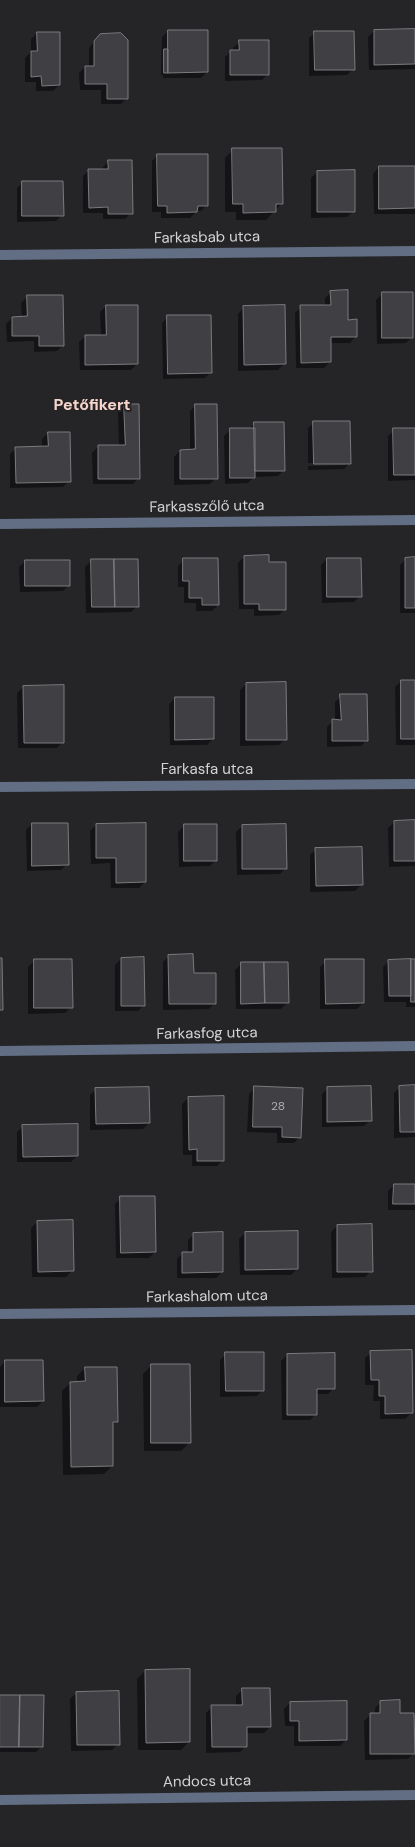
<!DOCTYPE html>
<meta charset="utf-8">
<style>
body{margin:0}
canvas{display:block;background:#252427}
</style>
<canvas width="415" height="1847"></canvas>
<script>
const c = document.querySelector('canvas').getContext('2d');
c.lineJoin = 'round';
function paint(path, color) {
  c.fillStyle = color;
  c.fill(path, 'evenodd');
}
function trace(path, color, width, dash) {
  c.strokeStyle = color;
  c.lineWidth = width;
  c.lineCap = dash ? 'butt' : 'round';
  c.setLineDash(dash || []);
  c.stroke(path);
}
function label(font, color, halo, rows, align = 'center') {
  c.font = font + ' "DM Sans",sans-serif';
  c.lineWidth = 4;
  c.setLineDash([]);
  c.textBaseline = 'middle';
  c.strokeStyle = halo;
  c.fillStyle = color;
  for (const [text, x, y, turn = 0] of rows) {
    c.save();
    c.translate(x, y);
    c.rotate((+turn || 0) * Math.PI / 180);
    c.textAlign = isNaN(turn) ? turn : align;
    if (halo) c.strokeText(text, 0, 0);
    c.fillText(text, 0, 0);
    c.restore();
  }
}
const shadow = new Path2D(`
 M415,30v39l-46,1 -1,-33 6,-6z
 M168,31l39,41 -6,6h-38v-3h-2l1,-38z
 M315,32l38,37 -6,6 -38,1v-38z
 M37,33l22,52 -6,6h-17v-9h-11v-24l6,-6v-13z
 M94,41l33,57 -6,6h-20v-14h-21l-1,-17 6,-6h4v-19z
 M239,42l29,32 -6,6 -37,1v-24l6,-6h2v-3z
 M233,150l49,53 -16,17h-30v-8h-11v-54z
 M158,155l49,50 -6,6h-4l-7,7h-29v-6h-9v-51z
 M108,162l23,51 -6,6h-22v-6h-20v-37l6,-6h13v-2z
 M379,167h36v47h-41l-1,-40z
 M317,172l37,39 -7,6 -36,1v-40z
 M23,182l39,33 -6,6 -39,1v-34z
 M331,292l25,44 -6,7h-20v19l-6,6h-28l-1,-55 6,-6 24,-1v-8z
 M382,294l30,43 -6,6 -29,1 -1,-44z
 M27,297l36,48 -6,6 -23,1v-11l-27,1 -1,-18 6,-6h10l-1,-15z
 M106,306l31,58 -6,6h-51l-1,-28 7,-6h15l-1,-24z
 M244,307l40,57 -6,6 -40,1v-57z
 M168,317l43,55 -6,6 -42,1 -1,-56z
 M196,405l20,73 -6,6 -36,1v-28l6,-6h10v-40z
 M124,406l15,72 -6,6h-40l-1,-31 6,-6h21l-1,-35z
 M314,422l36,41 -6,6 -36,1v-4l37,-1v-2h-37v-35z
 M255,423l29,47 -6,6 -24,1 -6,6 -23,1 -1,-48 6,-6 19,-1z
 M415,429v51l-27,1v-45l6,-6z
 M48,433l21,48 -6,6 -53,1v-34l6,-6h26v-9z
 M244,557l24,6 17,46 -6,6 -25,1v-7h-15l-1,-46z
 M327,559l33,37 -6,6 -32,1 -1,-38z
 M406,559h9v54h-15v-48z
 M184,560l34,45 -6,6h-16v-8h-12v-16h-6v-21z
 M25,561l44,24 -6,6 -43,1 -1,-25z
 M91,561l46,45 -6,6 -45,1 -1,-46z
 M401,681h14v64h-19l-1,-58z
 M246,684l39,55 -6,6 -39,1v-56z
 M23,687l40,55 -6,6h-39l-1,-55z
 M341,696l26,44 -6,6 -34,1v-20l6,-6h2v-19z
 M175,698l38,41 -6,6h-37l-1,-41z
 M394,822h21v44l-26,1 -1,-39z
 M32,824l35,40 -6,6 -34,1 -1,-41z
 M96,825l49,57 -6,6h-28l-1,-25 -19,1 -1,-33z
 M184,826l32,34 -6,6 -31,1 -1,-35z
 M242,826l44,42 -6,6 -43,1 -1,-43z
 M316,849l45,36 -6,6 -45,1v-37z
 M169,956l23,18 23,29 -6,6 -46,1v-48z
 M121,959l23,46 -6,6h-23v-46z
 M415,960v47h-9v-5h-22l-1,-35 6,-6z
 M34,961l37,46 -6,6 -37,1v-47z
 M326,961l37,42 -6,6h-37v-42z
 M241,964l46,39 -6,6h-45l-1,-39z
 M400,1087h15v50l-21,1v-45z
 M255,1088l45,49 -6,6h-17v-10l-30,-1 2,-38z
 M328,1088l42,32 -6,6 -42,1v-33z
 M96,1089l53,34 -6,6 -53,1v-35z
 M188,1098l35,62 -6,6h-25v-11h-9l-1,-51z
 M23,1126l54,30 -6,6h-54v-30z
 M394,1185h21v25h-27v-19z
 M121,1198l34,54 -6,6h-33l-1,-54z
 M37,1222l35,49 -6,6h-34l-1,-49z
 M337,1226l34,45 -6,6 -33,1 -1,-46z
 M245,1233l52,36 -6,6h-51l-1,-36z
 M194,1234l28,38 -6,6h-39v-19l6,-6h5v-13z
 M371,1352l40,61 -6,6h-25v-18h-7l1,-16h-9v-27z
 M226,1354l37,36 -6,6 -37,1v-37z
 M287,1355l47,33 -6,6h-12v20l-6,6h-28l-1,-59z
 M5,1361l38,40 -6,6h-37v-40z
 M151,1366l39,76 -9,9h-37l-1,-77z
 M85,1368l32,53 -6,5 1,40 -8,8 -41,1 -1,-84 8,-8h7v-7z
 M145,1671l44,71 -8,8h-43l-1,-71z
 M242,1690l28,37 -6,6h-19l1,13 -6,6 -34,1v-40l6,-6 24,-1v-10z
 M76,1693l42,51 -6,6 -41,1 -1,-52z
 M0,1696l42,50 -6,6h-36z
 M381,1702l18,12 15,39 -6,6 -43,1 -1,-39 6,-6h5v-7z
 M290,1703l56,37 -6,6h-46v-20h-9l-1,-17z`);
const building = new Path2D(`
 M415,29v35l-41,1v-35z
 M168,30h40v42l-40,1z
 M314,31h40l1,39h-40z
 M37,32h23v53l-18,1 -1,-10 -10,1v-26h6z
 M121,33l7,7v59h-21v-15h-22v-18h9v-25l6,-7z
 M239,40h30v35h-39v-25h9z
 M164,49h4v24h-4z
 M232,148h50l1,56h-7v8l-33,1v-9h-10z
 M157,154h51v52h-10l-1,6 -30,1v-7h-9z
 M108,160h24l1,54h-25v-7l-19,1 -1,-39h20z
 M379,166h36v42l-36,1z
 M355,170v42h-38v-41z
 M22,181h41l1,35h-42z
 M348,290v30l9,-1v18h-26v25l-30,1 -1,-58h31l-1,-14z
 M382,292h31v46h-31z
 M27,295h36l1,51h-25v-10h-27v-19l15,-1z
 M106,305h32v59l-53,1v-30h21z
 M285,305l1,59 -42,1 -1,-59z
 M167,315h44l1,58 -44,1z
 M124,404h15l1,75h-42v-34h27z
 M195,404h22l1,75h-38v-29l15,-1z
 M313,421h37l1,43h-37z
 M254,422h30l1,49h-30z
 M230,428h25v50h-25z
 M393,428h22v47h-21z
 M48,432h22l1,50 -55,1 -1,-36 33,-1z
 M269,555v7h17v48h-27v-6h-15v-48z
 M415,557v51h-10v-50z
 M183,558h35l1,47h-17v-7h-13v-17h-6z
 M327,558h34l1,39h-35z
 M91,559h23l1,48h-23z
 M114,559h24l1,48h-24z
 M25,560h45v26h-45z
 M401,680h14v59h-14z
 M286,682l1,58h-41v-57z
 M64,685v58h-40l-1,-57z
 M340,694h27l1,47h-36v-22l9,1z
 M175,697h39v42l-39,1z
 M415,820v41h-21v-40z
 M32,823h36l1,42 -37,1z
 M146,823v59l-30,1v-25h-20v-34z
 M184,824h33v37h-33z
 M286,824l1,45h-45v-44z
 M362,847l1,38 -47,1 -1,-38z
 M193,954l1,19h22v31h-47l-1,-49z
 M144,957l1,49h-24v-48z
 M0,958h2l1,52h-3z
 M34,959h38l1,49h-39z
 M325,959h39v44l-38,1z
 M411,959h4v43h-4z
 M411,959v37h-22l-1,-36z
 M241,962h23l1,41 -24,1z
 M264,962h24l1,41h-24z
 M415,1085v47h-15l-1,-46z
 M254,1086l49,2 -2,50 -19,-1v-10h-29z
 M371,1086l1,35 -45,1v-35z
 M149,1087l1,36 -54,1 -1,-36z
 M224,1096v65h-27v-12l-8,1 -1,-53z
 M78,1124v32l-55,1 -1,-32z
 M394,1184h21v20h-22z
 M120,1196h35l1,56 -35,1z
 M73,1220l1,51 -36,1 -1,-51z
 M372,1224l1,48h-36v-47z
 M298,1231v38l-53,1v-38z
 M223,1232v40l-41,1v-21h11v-19z
 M412,1350l1,63 -28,1v-18h-6v-16h-8l-1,-29z
 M225,1352h39v39h-38z
 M335,1353v36h-18v26h-30v-61z
 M5,1360h38l1,41 -39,1z
 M151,1364h39l1,79h-40z
 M85,1367h32l1,55h-5v44l-42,1 -1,-85 15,-1z
 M190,1669v73l-44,1 -1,-73z
 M242,1688h28l1,39h-24v20h-35l-1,-42h31z
 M119,1691l1,54h-43l-1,-53z
 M0,1695h20l-1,52h-19z
 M20,1695h24l-1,52h-24z
 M400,1700v13h14l1,41h-45v-41h10v-12z
 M347,1701v39l-48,1v-20h-9v-19z`);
const minor = new Path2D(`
 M0,255l415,-4
 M0,524l415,-4
 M0,787l415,-3
 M0,1051l415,-5
 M0,1314l415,-4
 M0,1800l415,-5`);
const numberNames = [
 ["28",278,1107]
];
const streetNames = [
 ["Farkasbab utca",207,238,-1],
 ["Farkasszőlő utca",207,507,-1],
 ["Farkasfa utca",207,770],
 ["Farkasfog utca",207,1034,-1],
 ["Farkashalom utca",207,1297,-1],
 ["Andocs utca",207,1782,-1]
];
const neighbourhoodNames = [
 ["Petőfikert",92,406]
];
paint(shadow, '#0007');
paint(building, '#404044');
trace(building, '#7b7b7e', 1);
trace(minor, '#616e83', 10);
label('12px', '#aeaeb0', null, numberNames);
label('15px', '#d3d2d4', '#252427', streetNames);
label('bold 16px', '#f6d5cb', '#252427', neighbourhoodNames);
</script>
